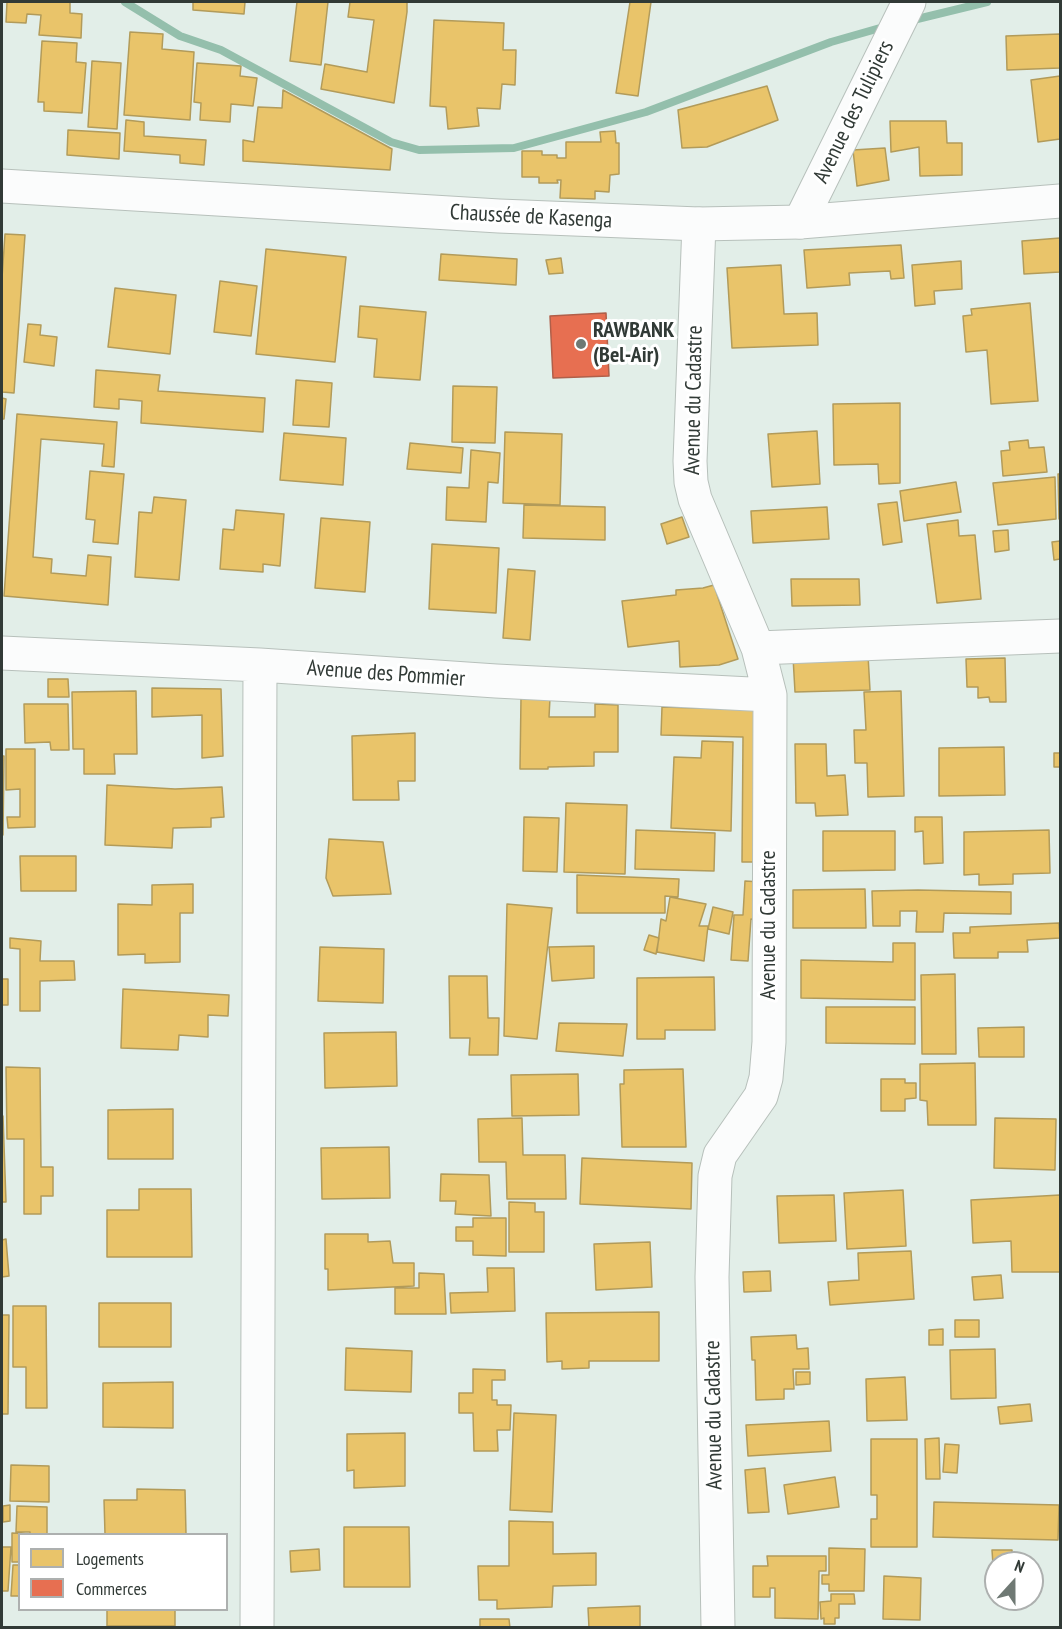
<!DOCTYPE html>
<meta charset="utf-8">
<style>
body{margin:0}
#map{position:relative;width:1062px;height:1629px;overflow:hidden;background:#e2eee8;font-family:"PT Sans Narrow",sans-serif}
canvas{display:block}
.frame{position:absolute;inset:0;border:3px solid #313a36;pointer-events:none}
.legend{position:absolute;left:18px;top:1533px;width:210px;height:78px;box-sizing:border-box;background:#fff;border:2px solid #adb0af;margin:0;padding:8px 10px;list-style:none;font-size:18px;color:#313a36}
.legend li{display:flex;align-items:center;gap:12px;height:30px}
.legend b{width:30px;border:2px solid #adb0af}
.north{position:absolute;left:984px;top:1551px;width:60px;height:60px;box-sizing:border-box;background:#fff;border:2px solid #adb0af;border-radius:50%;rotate:21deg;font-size:16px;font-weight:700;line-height:24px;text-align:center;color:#313a36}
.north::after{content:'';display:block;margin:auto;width:21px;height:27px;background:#6f7974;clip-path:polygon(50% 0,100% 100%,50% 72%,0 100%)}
</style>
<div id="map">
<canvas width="1062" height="1629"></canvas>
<div class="frame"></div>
<ul class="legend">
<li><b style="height:16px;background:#e9c46a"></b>Logements</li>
<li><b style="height:16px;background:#e76f51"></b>Commerces</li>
</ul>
<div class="north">N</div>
</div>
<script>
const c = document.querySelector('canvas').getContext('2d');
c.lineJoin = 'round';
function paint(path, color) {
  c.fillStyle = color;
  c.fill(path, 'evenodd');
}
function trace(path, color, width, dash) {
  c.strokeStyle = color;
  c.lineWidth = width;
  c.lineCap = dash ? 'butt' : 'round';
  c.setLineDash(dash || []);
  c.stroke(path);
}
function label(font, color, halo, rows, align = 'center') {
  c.font = font + ' "PT Sans Narrow",sans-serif';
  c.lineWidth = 6;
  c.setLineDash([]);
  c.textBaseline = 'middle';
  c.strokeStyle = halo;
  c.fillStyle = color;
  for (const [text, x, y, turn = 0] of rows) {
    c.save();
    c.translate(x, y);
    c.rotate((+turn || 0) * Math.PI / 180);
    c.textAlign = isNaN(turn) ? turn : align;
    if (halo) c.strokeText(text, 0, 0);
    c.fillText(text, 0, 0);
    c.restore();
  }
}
const homes = new Path2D(`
 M7,2h63v11l12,1 -1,24 -42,-3 2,-20 -14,-1 -1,9 -20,-1z
 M193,2h52l-1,12 -51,-4z
 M297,2h31l-7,63 -31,-4z
 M350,2h57v10l-13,91 -73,-14 4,-25 42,8 7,-52 -26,-3z
 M630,2h21l-13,94 -22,-3z
 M434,20l70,3 -1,27h13l-1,35 -13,-1 -2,25 -23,-1 2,18 -31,3 -2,-22 -16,-1z
 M130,32l33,2 -1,15 32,3 -4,68 -66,-5z
 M1060,34v34l-53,2 -1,-34z
 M42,41l35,2 -1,19 10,1 -4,50 -38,-2v-9h-6z
 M92,61l29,2 -4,66 -29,-2z
 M197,63l44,3 -1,10 17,2 -4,28 -22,-2 -1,18 -30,-2 1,-17 -7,-1z
 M1060,76v63l-22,3 -7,-62z
 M767,86l11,34 -71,27 -25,1 -4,-38z
 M283,90l109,59 -2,21 -147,-9v-21l11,2 4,-35 24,1z
 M126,120l18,2v14l62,4 -2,25 -24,-2v-8l-56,-4z
 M890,121h56l1,22h15v32l-42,1 -1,-29 -28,5z
 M68,130l52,3 -1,26 -52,-4z
 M615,131l1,12h3v31l-9,1 -1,17 -14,-1v8l-35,-1 1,-18h-4l1,3h-19v-6h-17v-26h20v4h15v3h9v-16h35l-1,-10z
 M885,148l4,32 -32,6 -4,-36z
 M5,234l20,1 -11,158 -12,-1v-114z
 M1060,238v34l-36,2 -2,-33z
 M901,245l3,33 -13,1 -1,-8 -41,2 1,12 -43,3 -3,-38z
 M266,249l80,8 -11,105 -79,-8z
 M441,254l76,5 -1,26 -77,-5z
 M561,258l2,15 -14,1 -3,-14z
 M961,261l1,28 -28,2 1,13 -20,2 -3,-41z
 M781,265l3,49 33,-1 1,32 -86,3 -5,-80z
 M220,281l37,5 -6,50 -37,-4z
 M115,288l61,7 -6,59 -62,-7z
 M1030,303l8,98 -47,3 -4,-54 -21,2 -3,-36 9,-1 -1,-6z
 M360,306l66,6 -6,68 -46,-3 3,-38 -19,-2z
 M28,324l13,1 -1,10 17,2 -3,29 -30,-4z
 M96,370l64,5 -2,16 107,7 -2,34 -122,-9 1,-22 -23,-2v10l-25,-2z
 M296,380l36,3 -3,44 -36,-2z
 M453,386l44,1 -2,56 -43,-1z
 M2,398l4,1 -2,20h-2z
 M900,403v80l-21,1 -1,-20 -44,1 -1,-61z
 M17,414l100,8 -3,45 -12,-1 2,-22 -63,-5 -8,118 19,2 -1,14 35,3 2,-21 23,2 -3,48 -104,-9z
 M817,431l3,53 -48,3 -4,-53z
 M505,432l57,2 -2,71 -57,-2z
 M284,433l62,5 -3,47 -63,-5z
 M1028,440l1,8 15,-1 3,25 -44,4 -2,-25 9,-1 -1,-8z
 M410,443l53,5 -2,25 -54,-4z
 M471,450l29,3 -2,30 -10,-1 -2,40 -40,-2 1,-33 22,1z
 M90,471l34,3 -6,70 -25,-2 2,-22 -9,-1z
 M1058,474h2l-1,45z
 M1055,477l1,42 -58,6 -5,-42z
 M956,482l5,30 -57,9 -4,-30z
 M154,497l32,3 -7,80 -44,-3 4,-65 13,1z
 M897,502l5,40 -19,3 -5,-41z
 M524,505l81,2v33l-82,-2z
 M827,507l2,32 -76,4 -2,-32z
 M236,510l48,4 -4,52 -17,-2v8l-43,-3 3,-40 11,1z
 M682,517l7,20 -22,7 -6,-20z
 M321,518l49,4 -5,70 -50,-4z
 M958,520l1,16 16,-1 6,64 -44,4 -10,-79z
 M1008,530l1,20 -14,2 -2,-21z
 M1060,541v18l-6,1 -2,-18z
 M432,544l67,4 -3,65 -67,-4z
 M508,569l27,2 -5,69 -27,-2z
 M791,579h68l1,26 -68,1z
 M714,585l24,74 -19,6 -39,2 -1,-26 -51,6 -6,-46 54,-6v-5l27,-2z
 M868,655l2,35 -75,2 -2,-35z
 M1005,658l1,44h-16l-1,-5 -11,1v-11h-11l-1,-28z
 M48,679h20l1,18h-21z
 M152,688l69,1 2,67 -21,2v-43l-50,2z
 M136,691l1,63h-23l1,20h-31v-25h-11l-1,-57z
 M901,691l3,105 -36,1 -1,-34h-12l-1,-33h12l-2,-38z
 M521,698h29l-1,19h46v-13l23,1v47h-24v14l-46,1v2h-28z
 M24,704h44l1,46h-18l-1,-8 -25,1z
 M662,707l104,3 -5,152h-19l1,-125 -82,-2z
 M415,733v48h-17l1,19h-46l-1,-64z
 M702,741l31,1 -2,89 -60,-3 3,-71 27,1z
 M795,744h31l1,32 18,-1 3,40 -32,1 -1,-13h-19z
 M1004,747l1,48 -66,1v-48z
 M6,749h29v78l-27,1 -1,-11h13v-28l-14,1z
 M1054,753h6v14h-6z
 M2,756h2l-1,79h-1z
 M107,785l68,4 47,-2 2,30 -13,1v9l-38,1 -1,20 -67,-3z
 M566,803l61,2 -2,69 -61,-2z
 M524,817l35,1 -2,54 -34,-1z
 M915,817h27l1,46 -19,1 -1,-33 -8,1z
 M636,830l79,3 -1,38 -79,-2z
 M1049,830l1,43 -37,1v10l-34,1v-11l-15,1v-43z
 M823,831h72v39l-72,1z
 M329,839l54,3 8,52 -58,2 -7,-18z
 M20,856h56v35h-55z
 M577,875l102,4 -1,18 -13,-1v17h-88z
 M745,881l16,1 -3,38 -7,-1 -3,42 -17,-1 3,-45h9z
 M193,884v29h-13v49l-35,1v-9l-27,1v-51l34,1v-20z
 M865,889l1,39h-73v-38z
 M918,890l93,2v22l-67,-1 -1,19h-27l1,-21h-17v15h-27l-1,-35z
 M670,897l36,7 -7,22h9l-4,35 -47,-9 4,-33 5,2z
 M507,904l45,4 -15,131 -33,-3z
 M713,907l20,5 -4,22 -21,-5z
 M1059,923l1,15 -33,2 1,12h-30v6h-44l-1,-25h17v-6z
 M649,935l10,3 -3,16 -12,-4z
 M10,938l31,3 -1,20h34l1,19 -35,1v30h-20v-62l-10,-1z
 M893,943h22v57l-114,-2v-38l92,2z
 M594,946v32l-42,3 -3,-34z
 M320,947l64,2 -1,54 -65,-2z
 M955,974l1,80h-34l-1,-79z
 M449,976h38l1,42h11l-1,37h-29l1,-17h-20z
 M714,977l1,53h-50v9h-28v-61z
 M2,979h6v26h-6z
 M123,989l106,6 -1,21 -20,-1v22l-29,-2 -1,15 -57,-2z
 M826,1007h89v37l-89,-1z
 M559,1023l68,1 -4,32 -67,-5z
 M1024,1027v30h-45l-1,-29z
 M396,1032l1,54 -72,2 -1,-55z
 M975,1063l1,62h-48l-1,-24 -7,-1v-36z
 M6,1067l34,1 1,99h12v29h-12v18h-17v-75h-17z
 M683,1069l3,78h-64l-2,-63h4v-14z
 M578,1074l1,41 -67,1 -1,-41z
 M881,1079h24v4h11v15l-11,1v12h-24z
 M173,1109v50h-65v-49z
 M2,1116h1l3,86h-4z
 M522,1118l1,37h42l1,44h-59l-1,-37h-27l-1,-43z
 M995,1118l61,1 -1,51 -61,-2z
 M389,1147l1,51 -68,1 -1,-51z
 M582,1158l110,5 -1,46 -111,-5z
 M441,1174l48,1 2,41 -36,-2 1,-13h-16z
 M139,1189h52l1,68h-85v-47h32z
 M903,1190l3,56 -59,3 -3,-56z
 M834,1195l2,46 -57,2 -2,-47z
 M1060,1195v77h-48l-1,-31 -38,2 -2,-43z
 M509,1202l26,1v9h9v40h-35z
 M473,1218h33v38l-33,-1v-14h-17v-14h17z
 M325,1234h43v8l22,-1 3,22h21v23l-86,4v-21h-3z
 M6,1239l3,37 -7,1v-37z
 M650,1242l2,45 -56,3 -2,-46z
 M911,1251l3,48 -84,6 -2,-23 31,-2 -1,-27z
 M487,1268h27l1,43 -64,2 -1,-20 38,-1z
 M770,1271l1,20 -27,1 -1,-20z
 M419,1273l25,1 2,40h-51v-26h24z
 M1001,1275l2,23 -29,2 -2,-23z
 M99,1303h72v44h-72z
 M13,1306h33l1,102h-21v-41h-13z
 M659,1312v49h-70v7l-27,1v-8l-15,1 -1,-49z
 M2,1315h7l-1,99h-6z
 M955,1320h24v17h-24z
 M943,1329v16h-14v-15z
 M796,1335l1,14 11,-1 1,21h-16l1,20h-10v10l-28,1 -1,-40h-3l-1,-23z
 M346,1348l66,3 -1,41 -66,-2z
 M995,1349l1,49 -45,1 -1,-49z
 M473,1369l32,1v10h-13v20h5v5h14l-1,25h-13l1,21h-24l-1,-38h-14v-20h14z
 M796,1372h14v12l-14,1z
 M905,1377l2,43 -40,1 -1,-42z
 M173,1382v46l-70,-1v-44z
 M1030,1404l2,17 -32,3 -2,-17z
 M514,1413l42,2 -4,97 -42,-2z
 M829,1421l2,30 -83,5 -2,-31z
 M405,1433v53l-51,2v-18l-7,1v-37z
 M939,1438l1,41h-14l-1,-40z
 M871,1439h46v108h-46v-28h6v-24h-6z
 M945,1444l14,1 -2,28 -14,-1z
 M11,1465l38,1v36l-39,-1z
 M765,1468l4,44 -21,1 -3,-43z
 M835,1477l4,30 -51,7 -4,-29z
 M137,1489l48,1 1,44h-81l-1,-34h33z
 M934,1502l125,3 -1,35 -125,-3z
 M10,1505v16l-7,1v-16z
 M17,1506l30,1v27h-27v28h-8v-29l18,1v-2h-14z
 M509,1521l44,1v32l43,-1v32l-43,1 -1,21 -55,2v-9h-18l-1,-34h31z
 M344,1527h65l1,60h-66z
 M2,1547h9l-3,44h-6z
 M829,1548l36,1 -1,42h-35v-7h-7v-9h7z
 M319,1549l1,21 -29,2 -1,-21z
 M992,1550h20v13h-16v2h-3z
 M767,1556h59v15h-7l-1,48 -43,-1v-30h-5v9h-17v-31h15z
 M13,1565h7v31h-9z
 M884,1576l37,2 -1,42 -37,-1z
 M831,1594h23l1,10h-16v14h-4v6h-11v-6l-3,1 -1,-17 11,-1z
 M640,1606v22h-51l-1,-20z
 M107,1610h68v16h-68z
 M480,1619h29l1,9h-30z`);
const shops = new Path2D(`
 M606,313l3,63 -56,2 -3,-62z`);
const stream = new Path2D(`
 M125,2l55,34 41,14 170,92 28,8 95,-2 132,-36 185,-70 56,-16
 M909,21l78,-19`);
const minor = new Path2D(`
 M800,222l109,-220
 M699,224l-9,237 1,21 4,17 63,149 12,47 -1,347 -3,36 -5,18 -41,59 -5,21 -3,101 6,351
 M758,648l302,-12
 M2,653l258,12 236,16 274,14
 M257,1628l3,-963`);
const secondary = new Path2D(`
 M2,186l497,30 200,8 101,-2 260,-21`);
const markers = [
 [581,344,6,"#6f7974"]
];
const streetNames = [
 ["Avenue des Tulipiers",854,112,-64],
 ["Chaussée de Kasenga",531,217,3],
 ["Avenue du Cadastre",694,400,-89],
 ["Avenue des Pommier",386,674,4],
 ["Avenue du Cadastre",769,925,-90],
 ["Avenue du Cadastre",714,1415,-91]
];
const poiNames = [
 ["RAWBANK",593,331],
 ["(Bel-Air)",593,356]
];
paint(homes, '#e9c46a');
trace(homes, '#b29b5a', 1.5);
paint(shops, '#e76f51');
trace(shops, '#b05f49', 1.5);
trace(stream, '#94bfac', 8);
trace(minor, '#b7c0bb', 35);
trace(secondary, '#b7c0bb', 35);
trace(minor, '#fbfcfc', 33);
trace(secondary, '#fbfcfc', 33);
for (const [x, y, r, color] of markers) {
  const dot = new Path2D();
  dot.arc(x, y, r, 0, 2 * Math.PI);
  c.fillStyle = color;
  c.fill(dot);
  trace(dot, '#fff', 2);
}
label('22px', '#313a36', '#fff', streetNames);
label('bold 22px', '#313a36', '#fff', poiNames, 'left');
</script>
